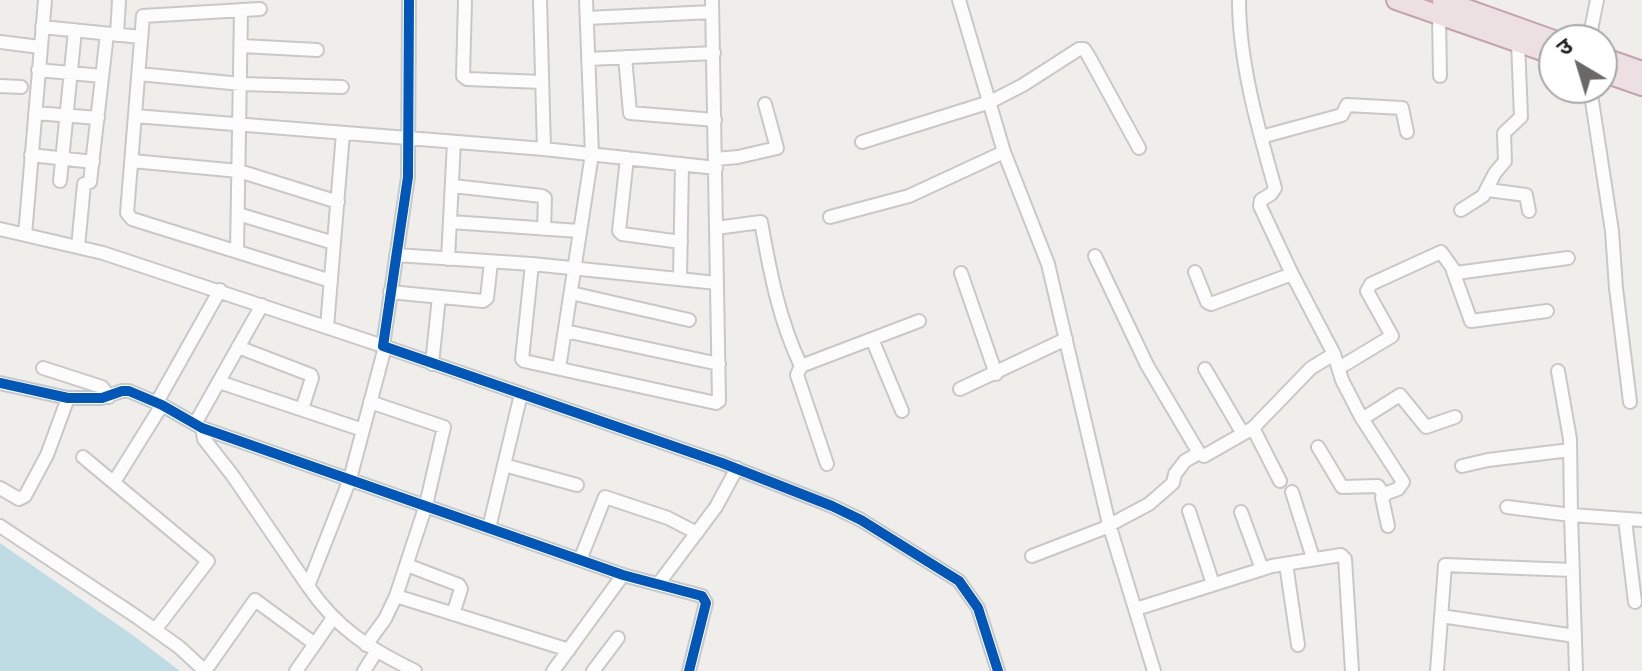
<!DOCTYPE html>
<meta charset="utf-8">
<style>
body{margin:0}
#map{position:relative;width:1642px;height:671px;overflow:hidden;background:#f0eeeb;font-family:Jost,"Noto Sans Devanagari",sans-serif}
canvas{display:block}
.north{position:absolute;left:1538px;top:24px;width:80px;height:80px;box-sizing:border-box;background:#fff;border:2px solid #a7a7a7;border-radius:50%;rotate:322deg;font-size:22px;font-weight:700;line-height:32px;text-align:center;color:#222}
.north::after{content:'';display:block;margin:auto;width:28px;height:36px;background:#6a6968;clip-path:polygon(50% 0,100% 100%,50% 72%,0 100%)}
</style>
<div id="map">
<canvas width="1642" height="671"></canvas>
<div class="north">उ</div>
</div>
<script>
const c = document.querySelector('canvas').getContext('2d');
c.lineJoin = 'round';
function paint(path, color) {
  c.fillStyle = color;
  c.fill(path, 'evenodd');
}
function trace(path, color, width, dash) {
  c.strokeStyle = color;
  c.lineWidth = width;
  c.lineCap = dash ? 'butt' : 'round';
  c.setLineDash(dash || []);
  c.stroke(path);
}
const water = new Path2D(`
 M0,543l131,91 49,37h-180z`);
const minor = new Path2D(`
 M409,0l-1,177 -25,169 339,117 110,43 29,14 98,61 19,27 20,63
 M465,0l-2,76 4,3 75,3
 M540,0l4,149
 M959,0l45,152 44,112 61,260 45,147
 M1239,0c0,62 19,128 36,188l-4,6 -10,6 -1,6 32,68 42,80 8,26 19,37 42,65 -5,7 -11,4 -5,5 6,28
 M260,9l-117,7 -16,197 5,6 199,62
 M1439,14l1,62
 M587,18l125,-6
 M42,27l99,10
 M117,35l2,-35
 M1589,40l8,-40
 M0,42l40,5
 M242,46l75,4
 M625,57l5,56 85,7
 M588,59l126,-6
 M38,70l64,6
 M139,74l102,10 101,3
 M0,86l21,1
 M1590,88l22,143 4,57 14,114
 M35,113l63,5
 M135,116l409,33 172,19
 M1261,137l81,-22 5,-10 55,3 5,24
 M862,142l128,-40 33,-17 56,-36h5l4,6 51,93
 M31,155l62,7
 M627,158l-8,73 3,3 59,8
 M716,159l22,-2 39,-9 -12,-44
 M132,161l107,10 99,31
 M60,181l15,-151
 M90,182l17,-148
 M453,186l89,10 3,2 -1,31
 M1488,190l38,5 3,16
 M1461,210l22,-14 12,-23 10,-12 -1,-28 17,-16 -3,-75
 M238,214l96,29
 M830,217l79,-21 95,-44
 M451,222l128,9
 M716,228l45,-6c9,50 18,98 40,144l118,-45
 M0,229l103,24 280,93
 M25,235l20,-235
 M78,247l6,-63
 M237,251l4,-241
 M396,255l136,9 185,19
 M1095,256l52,109 52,88 5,3 49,-28 58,-60 23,-14
 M448,259l6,-117
 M532,264l-10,95 2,2 192,42 3,-2 -7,-401
 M1453,271l18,50 76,-10
 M1195,272l12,30 4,2 81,-30
 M961,273l35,101
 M680,279l2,-115
 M390,292l93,9 4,-3 4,-36
 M571,293l118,27
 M327,327l16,-194
 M565,331l154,33
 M872,339l30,72
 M238,347l73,28 1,3 -10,31
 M385,347l-35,132 -42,107c29,43 62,63 107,85
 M432,364l7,-67
 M801,366l-4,9 30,89
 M43,368l59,19 7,10
 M559,368l33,-214 -6,-154
 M1339,368l53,-32 -25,-45 4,-7 70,-32 15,21 112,-15
 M1205,369l38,65
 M219,382l144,48
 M0,383l68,15h34l20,-7h7l33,14 40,23 421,147 79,21 4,7 -17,68
 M960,389l106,-50
 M157,402l63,-112
 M1362,419l38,-24 26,32 29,-10
 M196,422l66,-117
 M202,428l2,11 29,37 75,110
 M1253,428l27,53
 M1318,447l24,40 36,-1 6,9
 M83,457l125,104 -53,69
 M504,465l73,20
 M1462,466l26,-6 82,-10
 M114,482l48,-77
 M0,488l19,11 6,-3 22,-41 21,-57
 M1292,492l21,66
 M1507,507l64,8 -1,-76 -12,-68
 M1189,511l24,73
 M1241,512l21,57
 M1625,520l10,82
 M0,526l137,91 42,30 26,24
 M489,528l32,-134
 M1032,556l70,-27 47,-25 24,-21 2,-9 10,-13 14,-8
 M580,560l25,-63 63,21 29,15
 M1286,564l12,81
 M407,565l52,20 2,4 -8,25
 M659,583l57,-76 21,-39
 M396,596l173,54
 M1136,609l136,-43 69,-11 4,4 7,112
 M1441,616l134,20
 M366,645l19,-26 11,-23 30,-91 18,-78 -74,-25
 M205,671l50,-71 60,44
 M296,671l37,-53
 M364,671l12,-19
 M553,671l70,-96
 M593,671l25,-33
 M1437,671l8,-106 127,5
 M1576,671l-5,-156 71,5`);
const highway = new Path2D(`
 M1396,0l158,55
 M1442,0l112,40
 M1602,57l40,14
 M1602,72l40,14`);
const cycleway = new Path2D(`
 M409,0l-1,177 -25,169 339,117 110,43 29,14 98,61 19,27 20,63
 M0,383l68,15h34l20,-7h7l33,14 40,23 421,147 79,21 4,7 -17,68`);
paint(water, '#bfdbe3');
trace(minor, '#c9c8c7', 16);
trace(highway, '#c5a2ac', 22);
trace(minor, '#fdfcfc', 12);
trace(highway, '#ece0e2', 18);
trace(cycleway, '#0057b8', 10);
</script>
